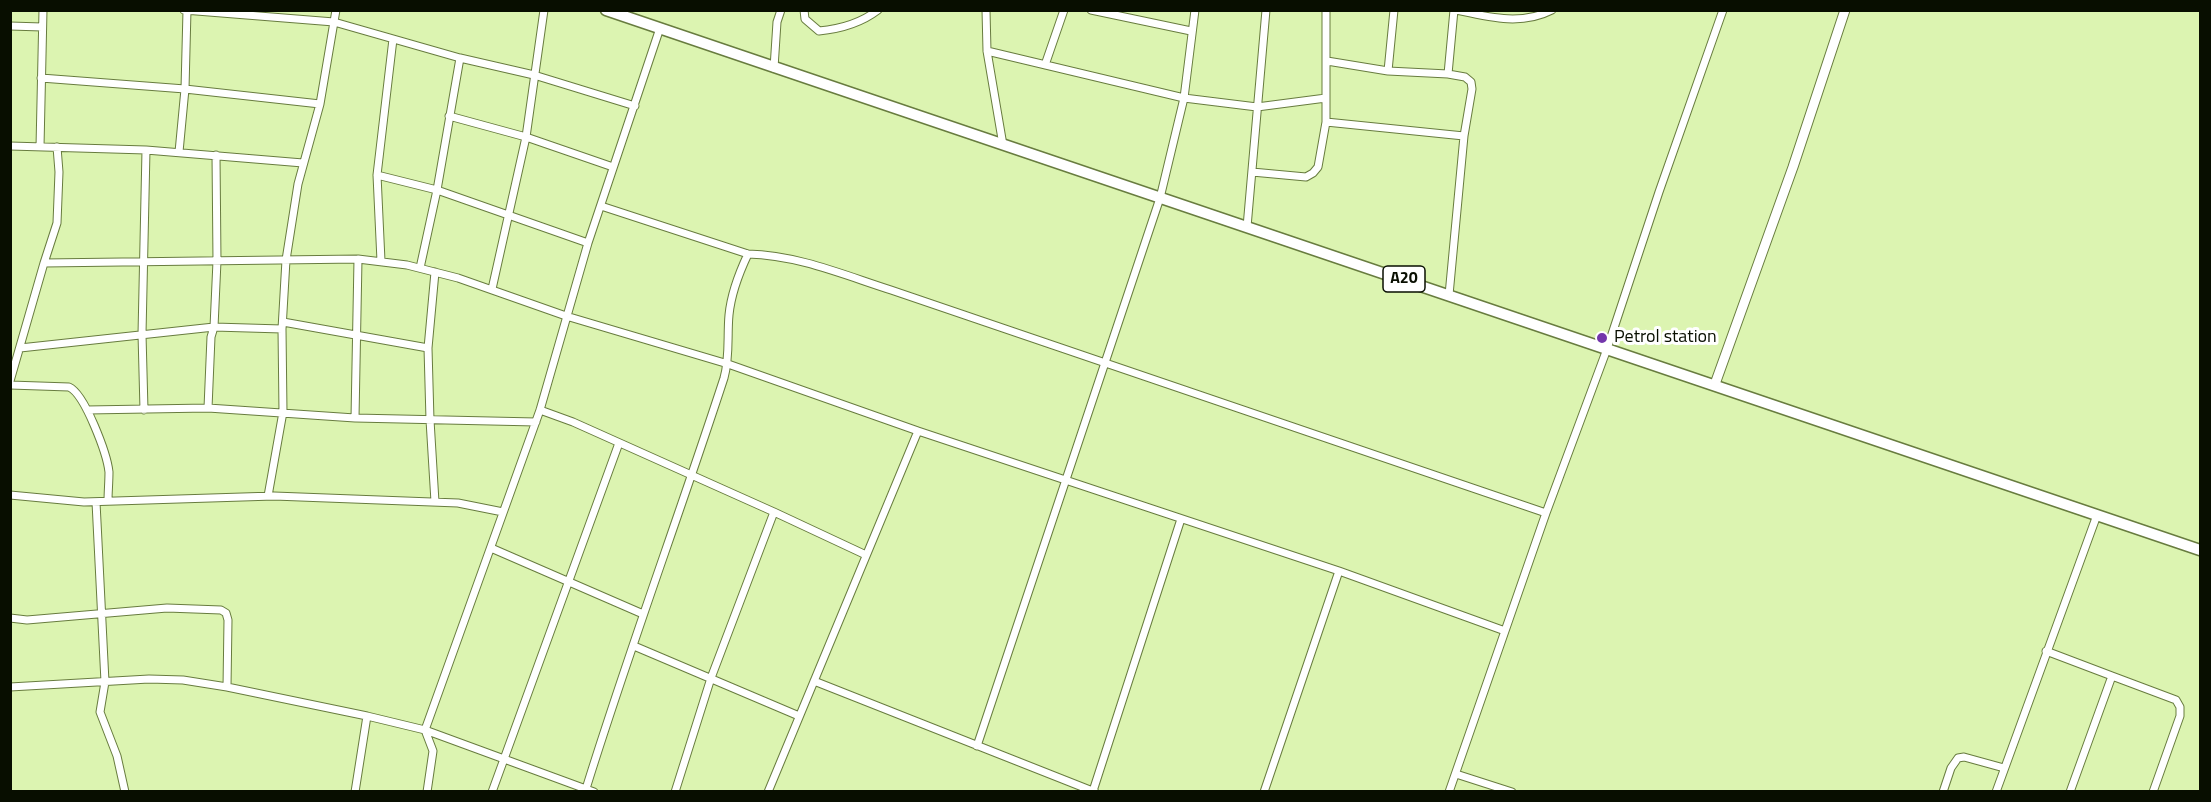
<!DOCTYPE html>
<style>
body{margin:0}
#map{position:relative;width:2211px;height:802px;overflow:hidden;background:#dcf4b1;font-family:"Titillium Web",sans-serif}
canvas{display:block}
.frame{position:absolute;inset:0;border:12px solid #080e00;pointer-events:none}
</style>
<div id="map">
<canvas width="2211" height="802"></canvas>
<div class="frame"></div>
</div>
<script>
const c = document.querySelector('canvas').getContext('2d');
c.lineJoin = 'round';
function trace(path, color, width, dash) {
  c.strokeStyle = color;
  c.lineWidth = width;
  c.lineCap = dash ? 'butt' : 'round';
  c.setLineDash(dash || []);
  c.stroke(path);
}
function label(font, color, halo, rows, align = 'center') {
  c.font = font + ' "Titillium Web",sans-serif';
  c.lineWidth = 6;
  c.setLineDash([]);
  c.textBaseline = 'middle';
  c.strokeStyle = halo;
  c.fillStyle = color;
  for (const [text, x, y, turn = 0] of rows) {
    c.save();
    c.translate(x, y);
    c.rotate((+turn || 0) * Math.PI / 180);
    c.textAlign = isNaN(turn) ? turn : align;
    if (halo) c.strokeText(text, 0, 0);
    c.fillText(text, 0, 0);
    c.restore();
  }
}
const street = new Path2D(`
 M184,10l150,12 126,36 74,17 101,31
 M804,10l1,9 14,12c21,-2 42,-8 59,-21
 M986,10l1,41 16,94
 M1091,10l100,21
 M1456,10c32,7 65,16 96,0
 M10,26l32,1
 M987,51l197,47 73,9 69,-9
 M1327,61l61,10 60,3 17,3 6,5 1,7 -8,47 -15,159
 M1045,65l19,-55
 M774,68l3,-46 4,-12
 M1388,71l6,-61
 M1448,74l6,-64
 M41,78l144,11 135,15
 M449,116l77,21 87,30
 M1326,122l138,14
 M10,146l136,4 157,13
 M40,147l3,-137
 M179,152l6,-63 2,-79
 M1252,172l54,5 7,-4 5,-6 8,-45v-112
 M377,175l60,15 151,53
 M601,206l147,48c49,1 96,21 143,36l655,223
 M1247,227l19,-217
 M381,261l-4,-86 16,-136
 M44,263l13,-40 2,-51 -2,-25
 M420,268l17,-78 23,-132
 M435,272l-7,76 2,72 5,82
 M492,289l34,-152 18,-127
 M283,322l145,26
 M20,348l194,-21 68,2
 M10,381l34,-118 314,-4 49,6 51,13 108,38 162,48 190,67
 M10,385l59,2c16,7 38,67 40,85 0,10 -1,20 -1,29
 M208,408l3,-71 3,-10 3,-66 -1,-106
 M87,410l121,-2 147,10 181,4
 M144,410l-2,-76 4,-184
 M540,410l33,12 201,90
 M355,418l3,-159
 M10,495l74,7 190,-6 184,7 45,9
 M268,496l15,-84 -1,-83 4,-69 12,-76 22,-80 16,-94
 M96,502l9,180 -5,30 17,44 8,36
 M491,548l152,66
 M10,618l17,2 140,-12 54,2 5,3 2,7 -1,67
 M634,646l165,70
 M2046,651l66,25 -42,116
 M2112,676l64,24 4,7v9l-27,76
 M814,681l281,111
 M10,687l139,-8 34,1 44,7 140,29 58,14 169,62
 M977,746l183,-548 24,-100 11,-88
 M1456,774l56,18
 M1093,791l88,-272
 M355,792l12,-76
 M427,792l6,-41 -8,-21 115,-320 48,-167 72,-215
 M492,792l127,-349
 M585,792c43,-139 94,-276 139,-414 6,-21 3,-42 5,-63 2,-21 10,-42 19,-61
 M675,792l36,-114 63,-166 92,43
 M768,792l150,-361 421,140 166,60
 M1264,792l75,-221
 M1449,792l97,-279 61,-164 52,-157 64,-182
 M1943,792l8,-24 7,-10 6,-1 40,11
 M1996,792l101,-277`);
const secondary = new Path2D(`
 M1715,384l78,-217 52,-157`);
const primary = new Path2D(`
 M606,10l1594,540`);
const markers = [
 [1602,338,6,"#7336ab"]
];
const shields = [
 [1404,279,42]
];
const shieldNames = [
 ["A20",1404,279]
];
const poiNames = [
 ["Petrol station",1614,338]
];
trace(street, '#687c3f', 9);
trace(secondary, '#687c3f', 11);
trace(primary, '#687c3f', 13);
trace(street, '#fff', 7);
trace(secondary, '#fff', 9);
trace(primary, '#fff', 10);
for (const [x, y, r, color] of markers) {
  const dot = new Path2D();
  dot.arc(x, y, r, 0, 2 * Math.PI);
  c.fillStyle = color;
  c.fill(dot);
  trace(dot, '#fff', 2);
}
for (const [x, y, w] of shields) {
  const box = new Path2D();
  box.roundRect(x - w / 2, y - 13, w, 26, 4.5);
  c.fillStyle = '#fff';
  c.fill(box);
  trace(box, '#080e00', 1.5);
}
label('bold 16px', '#080e00', null, shieldNames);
label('18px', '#080e00', '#fff', poiNames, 'left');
</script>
